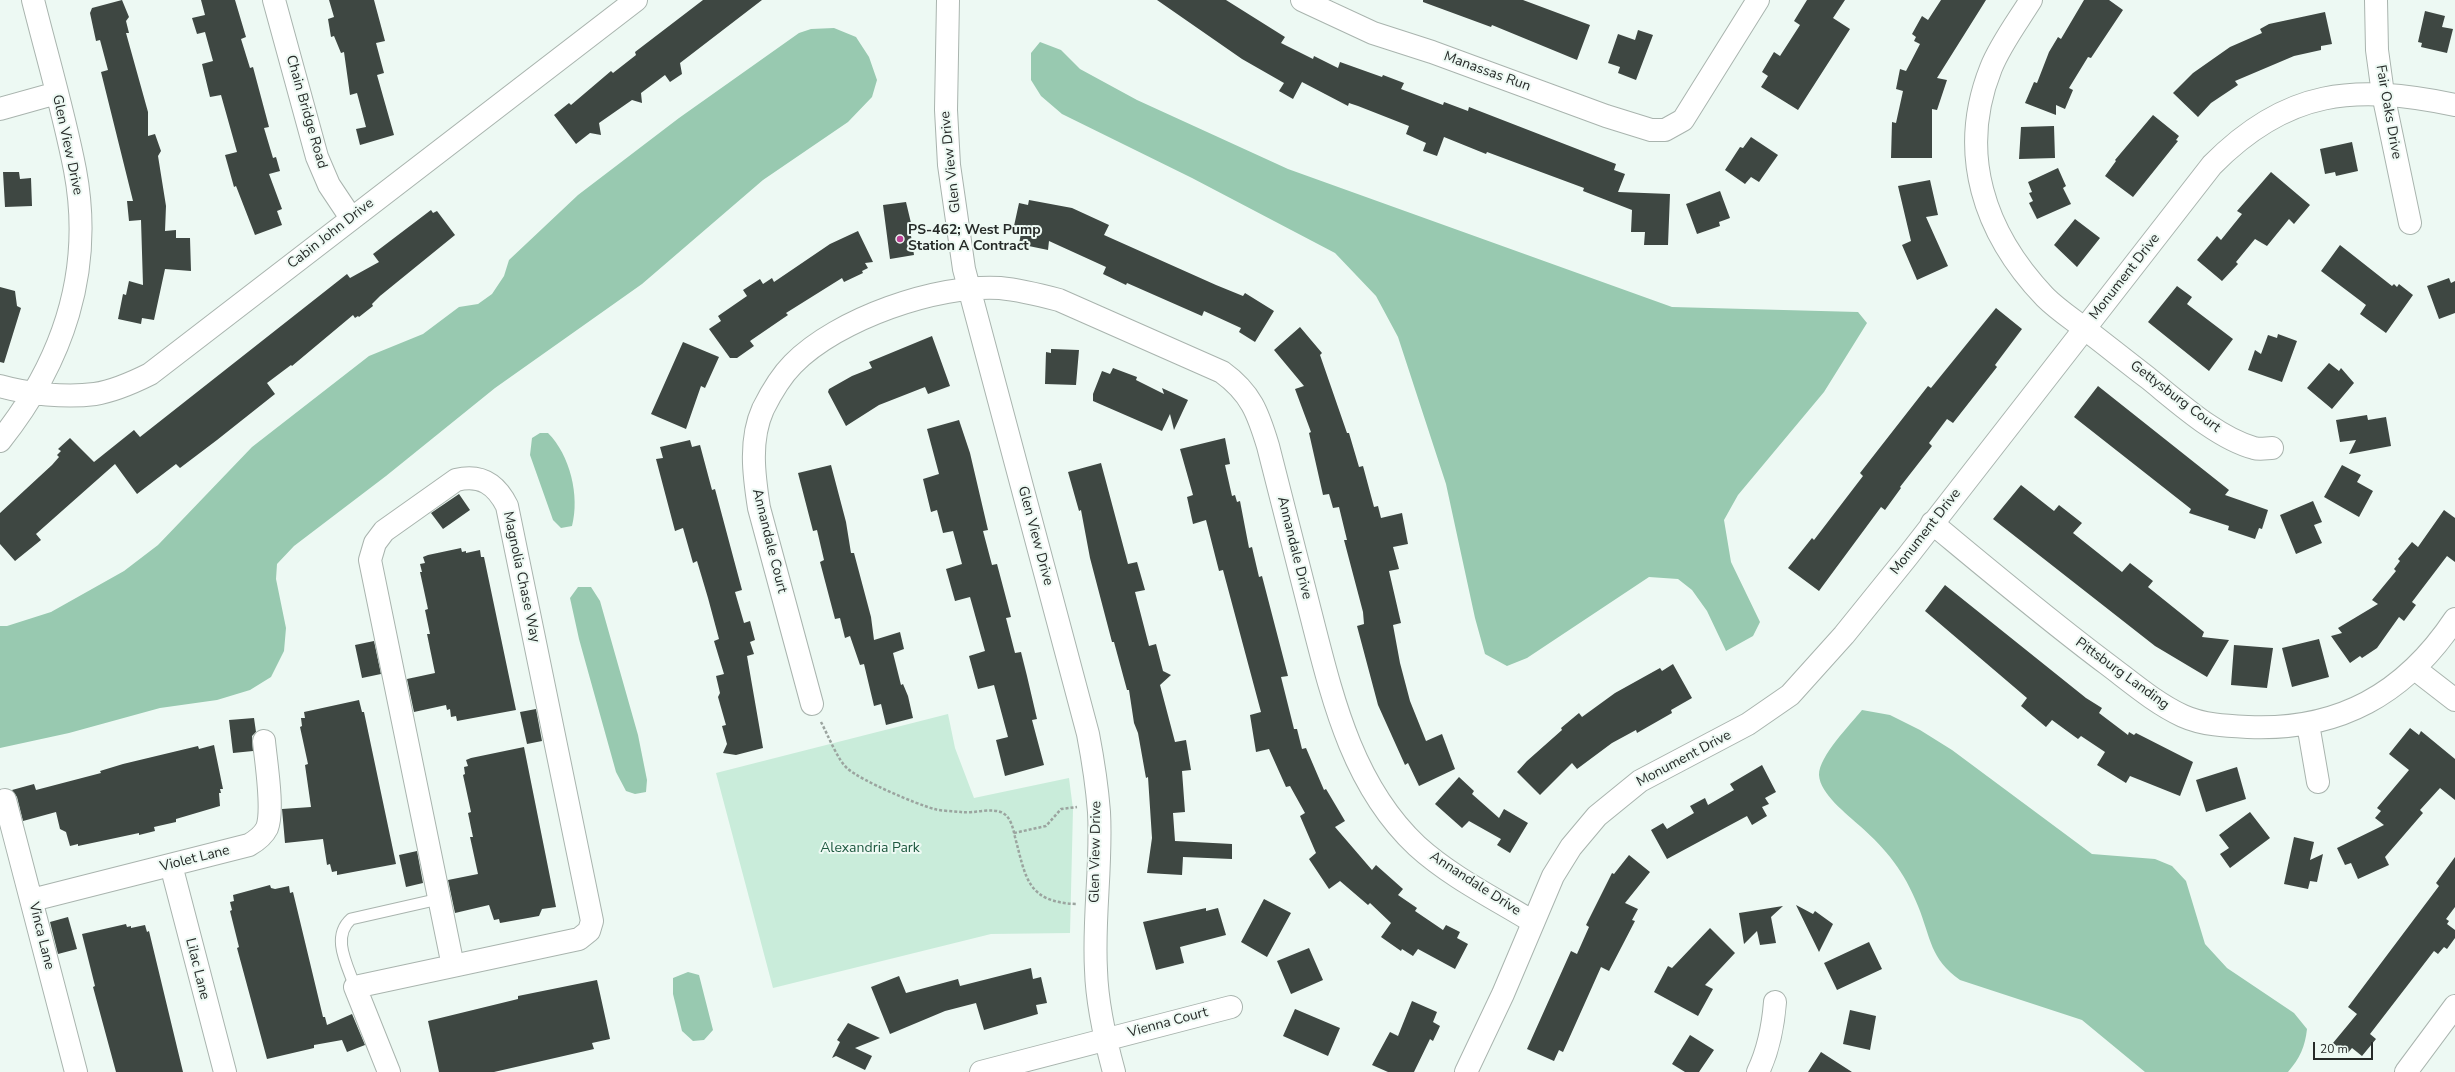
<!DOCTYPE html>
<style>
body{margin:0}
#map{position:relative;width:2455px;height:1072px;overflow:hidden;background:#edf9f3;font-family:"Nunito Sans",sans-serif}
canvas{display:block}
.scale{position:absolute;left:2313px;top:1042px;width:60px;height:18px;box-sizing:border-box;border:2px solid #262a28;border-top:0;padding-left:5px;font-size:12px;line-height:14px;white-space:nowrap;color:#262a28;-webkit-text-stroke:3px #edf9f3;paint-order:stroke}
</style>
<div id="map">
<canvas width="2455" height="1072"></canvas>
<div class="scale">20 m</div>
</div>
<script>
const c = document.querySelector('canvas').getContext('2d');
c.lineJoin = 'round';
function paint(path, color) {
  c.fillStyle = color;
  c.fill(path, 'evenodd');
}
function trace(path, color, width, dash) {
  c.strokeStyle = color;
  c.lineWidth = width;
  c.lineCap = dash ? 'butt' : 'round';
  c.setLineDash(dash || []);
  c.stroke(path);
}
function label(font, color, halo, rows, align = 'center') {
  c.font = font + ' "Nunito Sans",sans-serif';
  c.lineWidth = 4;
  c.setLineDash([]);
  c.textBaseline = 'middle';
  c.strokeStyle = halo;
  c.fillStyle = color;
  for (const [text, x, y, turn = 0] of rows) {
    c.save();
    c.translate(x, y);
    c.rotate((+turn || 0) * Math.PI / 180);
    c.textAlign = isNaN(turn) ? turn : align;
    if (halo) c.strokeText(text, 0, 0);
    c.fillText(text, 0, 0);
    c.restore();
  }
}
const green = new Path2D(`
 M948,714l7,34 19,50 95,-20 4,31 -3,124 -79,1 -218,54 -57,-215z`);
const water = new Path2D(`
 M834,28l22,9 13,20 8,23 -5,17 -24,25 -85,58 -121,104 -147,104 -109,88 -92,70 -17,18 -1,15 10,49 -2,23 -13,26 -21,13 -33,10 -57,8 -91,25 -69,15v-122h7l44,-14 73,-41 34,-26 94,-98 117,-91 54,-22 36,-27 19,-3 14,-10 12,-18 5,-16 69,-65 101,-77 120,-85 12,-4z
 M1040,42l21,8 19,19 57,31 151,69 384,138 186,5 9,11 -43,69 -86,103 -14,25 7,42 29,60 -7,14 -27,15 -19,-40 -15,-21 -14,-11 -29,-2 -122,81 -20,8 -22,-12 -10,-36 -29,-134 -48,-147 -22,-41 -41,-43 -143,-75 -130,-64 -21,-18 -10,-16v-27z
 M540,433h8c22,22 32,63 24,93l-11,2 -8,-8 -23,-65 2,-17z
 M578,587h13l9,14 38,134 9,45 -1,12 -11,2 -9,-3 -10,-19 -37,-133 -9,-41z
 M1862,710l28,5 30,15 32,20 140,104 63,5 17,7 14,15 19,63 22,24 67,45 13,16c-2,18 -7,29 -19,43h-143l-63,-52 -122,-40c-30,-21 -29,-42 -42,-74 -14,-35 -31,-56 -58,-80 -13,-12 -40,-32 -41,-51 0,-19 31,-50 43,-65z
 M688,972l11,3 14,55 -9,10 -11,1 -11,-10 -9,-37v-16z`);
const building = new Path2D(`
 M122,0l7,17 -3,4 3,12h-3l22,79v24l7,-2 6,17 -3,5 8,50 -1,25 11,-1v8h14l1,33 -26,-2 -11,51 -12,-2 -1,6 -23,-5 5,-25 3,1 3,-14 14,4 -2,-65 -12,1 -2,-20h6l-32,-129 7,-2 -8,-30 -4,1 -6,-28 2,-5z
 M201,0h34l11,37 -5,2 9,29 3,-1 16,60 -5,1 9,30 3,-1 4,14 -11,3 13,35 -5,2 5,14 -27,10 -19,-49 -2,1 -9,-32 12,-3 -16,-57 -11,2 -8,-33 11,-3 -8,-29 -8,2 -5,-16 13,-3z
 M329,0h45l11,41 -9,2 8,30 -7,2 17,60 -34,10 -4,-16 10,-2 -9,-34 -7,2 -6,-43 -3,1 -7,-17 -3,1 -3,-18 6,-2z
 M703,0h59l-82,63 2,11 -12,8 -5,-7 -24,18 1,10 -10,-3 -33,23 2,12 -11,-2 -14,11 -22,-29 15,-12 2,2 40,-34 2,2 23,-18 -1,-3z
 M1157,0h69l59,37 -4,6 32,16 1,-3 24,12 2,-6 42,15 1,-2 21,8 -3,6 42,16 1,-3 24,9 1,-4 147,57 -2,6 11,4 -7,18 52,2 -2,51h-24l1,-13h-14l1,-22 -49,-19 1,-3 -97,-36 -1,2 -42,-17 -7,19 -14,-5 3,-8 -20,-9 3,-8 -51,-20 -9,-3 -1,3 -46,-24 -9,17 -14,-8 5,-8 -42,-24z
 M1423,0h100l67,25 -13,35 -85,-35 -1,2 -68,-25z
 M1807,0h38l-12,18 17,11 -52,81 -37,-23 7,-11 -6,-4 12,-20 6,4 20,-31 -6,-4z
 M1941,0h45l-49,78 10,2 -10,30 -5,-1v49h-41l1,-36 4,1 7,-32 -7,-2 4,-20 6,2 14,-27 -6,-3 2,-4 -4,-3 10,-18 6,4z
 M2084,0h25l14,10 -32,48 -3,-1 -19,31 4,2 -8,19 -9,-4v10l-31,-12 9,-21 3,1 12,-31 9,-15 3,2z
 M2425,11l20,5 -3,11 11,2 -6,24 -26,-6 1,-4 -4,-1z
 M2325,12l7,32 -11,2v4l-27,6 -59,25 3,4 -27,18 -13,14 -25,-24 20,-20 37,-26 32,-14 -2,-4 9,-5z
 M1638,30l15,5 -17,45 -18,-7 2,-6 -12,-4 10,-29 17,6z
 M2153,115l26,21 -3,4 2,1 -45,56 -28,-21 11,-15 -1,-1z
 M2054,126l1,32 -36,1 2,-32z
 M1751,137l27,18 -19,27 -8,-5 -6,7 -20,-14 15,-23 3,1z
 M2352,142l6,29 -22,5 -1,-4 -10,2 -5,-25z
 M2058,168l8,18 -3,2 8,16 -34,15 -8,-16 4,-2 -4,-8 3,-1 -4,-10z
 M3,172h16l1,7 11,-1 1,28 -27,1z
 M2271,172l39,33 -16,19 -5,-5 -22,27 -12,-7 -19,23 2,2 -16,17 -25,-21 20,-24 4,4 21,-26 -5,-3z
 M1930,180l8,35 -12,2 22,49 -31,14 -15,-35 9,-4 -13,-55z
 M1720,191l10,27 -11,4 1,4 -23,8 -11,-30z
 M1029,200l43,8 37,17 -5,10 112,50 27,11 2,-3 29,18 -19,31 -16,-10 2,-4 -37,-17 -2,5 -75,-33 -1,2 -23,-11 3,-7 -57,-26 -1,9 -29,-6 3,-16 -8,-2 5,-23 9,2z
 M906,202l5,21h-2l5,32 -24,4 -7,-54z
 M431,210l2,3 4,-2 18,24 -75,61 -8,8 1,2 -14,11 -1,-1 -3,2 -2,-3 -61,51 -1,-1 -24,18 8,11 -58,46 -37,28 -4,-4 -39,30 -22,-30 -79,70 5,6 -26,21 -15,-17v-31l52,-48 7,-8 -2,-2 4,-4 -3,-2 12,-11 24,24 40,-32 6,7 207,-163 3,4 29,-16 -6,-8z
 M2075,219l25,19 -23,29 -23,-22z
 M858,231l15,31 -8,1 3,5 -6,3 1,2 -19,9 -2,-4 -56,35 2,2 -38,26 4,5 -17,12h-7l-21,-29 12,-8 -3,-5 29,-20 -4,-6 17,-11 3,5 9,-6 2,4 56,-38z
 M2340,245l52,41 2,-2 3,3 2,-3 14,11 -27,38 -26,-19 6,-9 -45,-34z
 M2449,278l2,5 4,-2v32l-16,6 -12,-33z
 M2177,286l15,11 -5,7 46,35 -24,32 -61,-49z
 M0,287l15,4 2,15 4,2 -17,55 -4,-1z
 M1996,308l26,21 -27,36 2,2 -44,56 -6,-4 -18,24 3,3 -32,41 1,1 -16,22 -4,-3 -62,84 -31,-23 24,-30 2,2 49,-64 -3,-3 68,-87 3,2z
 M1300,327l22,26 -2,2 27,78h2l10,34 4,-1 11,41 4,-1 3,12 21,-5 6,31 -15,3 6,22 -10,2 12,52 -8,2 7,38 10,38 16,40 16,-7 13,35 -36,17 -11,-23 -3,2 -27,-60 -21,-79 7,-2 -1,-12 -19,-72h3l-8,-33 -6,1 -4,-14 -6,1 -14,-62 2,-1 -16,-43 9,-3 -30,-36z
 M2278,334l19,7 -15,41 -34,-12 7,-20 6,4 7,-19 9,3z
 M932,336l18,50 -22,8 -3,-7 -46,18 -33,21 -18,-34 1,-3 23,-13 20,-8 -3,-6z
 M683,342l36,15 -14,31 -4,-2 -15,43 -35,-15z
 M1051,349l28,1 -3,35 -31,-1 1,-32 5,1z
 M2329,363l10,8 2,-3 13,15 -22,26 -25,-21z
 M1113,368l24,9 -1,3 28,14 -2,-6 26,12 -14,30 -4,-16 -8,17 -69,-30v-7l9,-23 8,3z
 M2098,386l131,104 -4,5 43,15 -6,19 -3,-1 -4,11 -27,-9 1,-4 -40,-13 2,-4 -117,-92z
 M2367,415l1,5 18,-3 5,29 -42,8 7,-14 -16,2 -4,-22z
 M959,420l11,33 18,77 -5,1 9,34 5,-1 14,53 -5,1 9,35 6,-1 6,24 10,43 -5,1 12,45 -39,11 -9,-36 12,-3 -14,-52 -16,4 -9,-33 16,-5 -15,-54 -15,4 -9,-32 16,-5 -9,-33 -10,2 -6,-23 -6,2 -8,-33 16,-5 -12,-45z
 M1225,438l5,26 -5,1 7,31 3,-1 2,7 3,-1 9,47 3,-1 7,30 3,-1 26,100 -7,1 13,52h3l5,20 4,-1 18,42 2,-1 19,32 -10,6 37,43 4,-5 27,24 -5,6 19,13 -2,3 28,19 3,-5 14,7 -3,6 11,6 -13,25 -37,-20 -5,7 -11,-7 -1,2 -20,-14 10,-14 -21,-20 -2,2 -28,-24 -11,8 -20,-30 7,-6 -16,-37 5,-3 -15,-27 -4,1 -17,-38 -13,3 -6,-37 11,-3 -38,-142 -4,1 -13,-51 -13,4 -6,-27 6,-2 -13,-46z
 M690,440l2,7 8,-2 12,45 3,-1 27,101 -7,2 9,31 6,-2 5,19 -5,2 4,12 -7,2 16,92 -27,7 -13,-2 4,-9 -5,-18 4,-1 -8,-28 2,-4 -4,-17 8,-2 -10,-33 5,-2 -11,-41 -11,-37 -4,2 -10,-35 -8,3 -19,-72 7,-1 -3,-11z
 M1101,463l27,101 9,-2 8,28 -10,2 14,54 7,-2 7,27 8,4 -11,10 15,57 11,-2 5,30 -9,1 3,41 -12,1 2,28 57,3v15l-49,-2 -1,18 -35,-2 5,-35 -4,-61 -2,1 -8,-45 -4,-10 -5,-33h-2l-13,-48h-2l-22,-84 -9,-48 -2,1 -11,-39z
 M831,465l15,57 5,31h3l17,64 3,23 26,-8 4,17 -11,4 8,32 2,-1 5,12 5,22 -27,7 -5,-21 -7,2 -10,-42 -4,1 -10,-29 -5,2 -5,-20 -5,1 -15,-57 4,-2 -7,-30 -4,1 -15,-58z
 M2342,465l19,10 -4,7 16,9 -14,26 -35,-20z
 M2021,485l33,26 5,-6 23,18 -9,10 49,39 8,-9 23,18 -5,6 56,45 -2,5 27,3 -22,37 -52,-31 -162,-127z
 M459,494l11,16 -27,19 -12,-16z
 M2313,501l9,21 -8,3 8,18 -26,11 -16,-39z
 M2444,510l11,8v44l-8,-6 -35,46 4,3 -12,16 -5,-4 -22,31 -15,10 -2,-2 -10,7 -19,-27 11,-3 -4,-5 40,-24 -6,-4 24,-29 -2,-2 6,-8 -2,-2 14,-17 6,5z
 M461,548l1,4 4,-1v2l14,-3 1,7h3l32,153 -59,11 -1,-5 -5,1 -1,-8 -3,1 -1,-5 -32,7 -7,-33 28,-6 -8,-39h3l-5,-24 3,-1 -8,-37h2l-2,-8 5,-1 -2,-6 5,-2z
 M1945,585l141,113 16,10 -3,5 29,22 1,-3 5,3 2,-2 57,29 -13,34 -50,-20 -4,7 -29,-18 8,-13 -24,-16 -3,3 -26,-19 -6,7 -25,-21 6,-8 -102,-87z
 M2319,639l10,38 -37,10 -10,-39z
 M374,641l7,33 -19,4 -7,-33z
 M2234,645l39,3 -6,40 -36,-3z
 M1673,664l19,34 -21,12 1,3 -35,20 -1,-3 -24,13 -35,26 -5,-6 -32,32 -23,-23 10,-11 35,-31 -1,-2 18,-15 3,4 33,-24 45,-25 2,3z
 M359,700l3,12h2l32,152 -59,11v-4l-5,1 -2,-8 -3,1 -4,-26 -38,4 -3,-34 29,-2 -6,-42 3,-1 -8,-37 2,-1 -1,-8h4l-1,-6z
 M536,709l6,32 -15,3 -7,-32z
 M254,718l2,14 -4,4 1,15 -20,2 -4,-33z
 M2410,728l9,7 2,-4 34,28v41l-15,-12 -20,22 3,3 -38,44 4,8 -31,14 -7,-16 -6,2 -8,-17 47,-23 -9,-7 6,-7 -4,-3 32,-38 -20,-16z
 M214,745l9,44h-3l1,4h-2l1,13 -44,13v3l-22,5 1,4 -16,4v-2l-61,13v-2l-8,2 -4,-14 -6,-3 -4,-17 -33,9 -6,-24 -5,-7 22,-6 2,6 65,-17 -1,-2 23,-7 75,-18 1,3z
 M524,747l32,160 -14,2 -3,7 -39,7 -1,-4 -5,1 -5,-15 -34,8 -7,-33 30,-6 -8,-37h3l-5,-24 3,-1 -8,-37 2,-1 -1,-7 4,-1 -2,-6 5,-2z
 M1762,765l14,27 -11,6 4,6 -7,3 5,9 -15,9 -5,-9 -80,43 -16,-29 12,-7 4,6 27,-16 -4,-7 15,-8 3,7 26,-15 -4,-6z
 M2237,767l9,32 -40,13 -10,-32z
 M1459,777l15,14 -2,3 27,24 5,-9 24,14 -18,30 -13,-8 4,-6 -32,-18 -7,7 -27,-24z
 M2250,812l20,26 -40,30 -10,-14 9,-6 -10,-13z
 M2294,837l20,5 -4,18 13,-6 -6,28 -7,-1 -2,8 -24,-5z
 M417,851l6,32 -17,4 -7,-32z
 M1629,855l21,17 -25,31 13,6 -6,11 3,1 -26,50 -8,-4 -38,85 -4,-2 -5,11 -27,-12 44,-98 6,3 12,-27 -3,-2 26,-52 2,1z
 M2455,857v50l-9,12 3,2 -2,3 8,6v8l-8,11 -3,-2 -6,7 -4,-3 -64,83 6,5 -14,17 -10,-8 -5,6 -14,-11 24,-29 -9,-7 91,-121 -3,-3z
 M270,885l1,3 4,1 14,-3 1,7 3,-1 30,125h2l2,8 25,-11 13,31 -18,7 -5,-12 -28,5v3l-47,11 -30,-111 2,-1 -9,-36 2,-1 -2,-8 4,-1 -1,-6z
 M1264,899l27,14 -24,44 -26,-15z
 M1796,905l17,9 2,-3 18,13 -14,28z
 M1783,906l-12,11 5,26 -16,2 -3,-14 -13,13 -5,-31z
 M1206,908v3l12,-3 8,27 -46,12 4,16 -28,7 -13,-48z
 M68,917l9,32 -19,5 -8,-32z
 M126,924l1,3 4,-1v2l14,-3 2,7 2,-1 34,141h-67l-23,-85 2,-1 -13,-52z
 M1710,928l25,25 -30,32 8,4 -15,27 -44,-24 14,-26 4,2z
 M1869,942l13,27 -45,21 -13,-27z
 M1309,948l14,32 -32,14 -14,-33z
 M1031,968l2,11 8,-2 6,26 -11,2 2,9 -54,16 -8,-27 -31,8 -55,23 -19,-47 28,-11 7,17 52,-14 2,7z
 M597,980l13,59 -18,4 2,6 -100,23h-55l-11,-51 90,-22v-3z
 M1412,1001l25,11 -4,10 7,4 -7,15 -3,-2 -16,33h-26l-16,-7 18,-33 8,4z
 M1295,1009l45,19 -12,28 -45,-20z
 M1850,1010l26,6 -6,34 -27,-6z
 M848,1023l32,15 -25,10 17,8 -7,14 -29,-14 -4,2 8,-16 -3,-2z
 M1690,1035l24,15 -15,22h-14l-13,-8z
 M1821,1052l31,20h-44z`);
const path = new Path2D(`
 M821,722c7,13 17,39 27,47 14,12 68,35 86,40 8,2 18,2 27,3 12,2 31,-5 42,1 8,5 10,15 12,24 11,41 12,65 61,67
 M1014,833l32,-7 15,-17 16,-2`);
const service = new Path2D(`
 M355,987c-8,-23 -24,-50 -4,-68l88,-20`);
const minor = new Path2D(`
 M274,0l43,157 12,28 22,33
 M948,0l-2,110 3,55 15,104 124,465c5,26 9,52 11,78 3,53 -6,105 -3,158 1,35 9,69 18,102
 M1302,0l71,33 59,19 174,64 45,14h14l18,-10 75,-120
 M2031,0c-13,21 -31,45 -40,68 -34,85 -7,165 54,229 12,12 27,22 40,32 21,16 42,33 63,49 30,24 69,60 106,70 6,2 13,0 18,0
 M2376,0l1,50 6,44 27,129
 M0,109l57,-16
 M0,386c28,8 66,12 95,8 19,-3 37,-11 55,-20l486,-374
 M0,441c63,-79 94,-170 75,-271 -11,-57 -28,-114 -42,-170
 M1932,523c58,48 115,96 175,141 24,18 48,39 76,52 20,9 43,10 65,11 91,4 157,-33 207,-108
 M2415,669l40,31
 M812,704l-53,-196c-5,-32 -10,-68 4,-99 8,-16 17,-32 30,-45 44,-45 144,-80 207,-76 20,2 40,7 59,12l163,72c29,21 36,41 46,74 14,54 28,108 41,161 22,85 41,176 108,239 34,31 77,52 116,76
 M2308,724l10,58
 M5,800l71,272
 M171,865l54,207
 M32,900l217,-55c7,-4 14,-9 18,-17 7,-18 -1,-65 -3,-87
 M389,1072l-34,-85 224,-48 10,-8 3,-10 -85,-415c-11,-22 -26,-32 -51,-26l-72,51 -9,12 -5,17 83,406
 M981,1072l250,-65
 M1758,1072c11,-23 15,-45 17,-70
 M2406,1072l49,-66`);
const tertiary = new Path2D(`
 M1466,1072l37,-78 50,-118 18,-29 26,-31 43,-35 108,-57 42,-29 54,-60 63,-78 305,-392c75,-76 142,-81 243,-60`);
const markers = [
 [900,239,4,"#bc4295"]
];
const streetNames = [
 ["Manassas Run",1487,72,20],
 ["Chain Bridge Road",306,112,74],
 ["Fair Oaks Drive",2388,112,80],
 ["Glen View Drive",67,145,78],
 ["Glen View Drive",951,162,-96],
 ["Cabin John Drive",331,234,-38],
 ["Monument Drive",2125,277,-52],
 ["Gettysburg Court",2175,397,37],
 ["Monument Drive",1926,532,-52],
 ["Glen View Drive",1035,536,75],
 ["Annandale Court",769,541,76],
 ["Annandale Drive",1294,548,76],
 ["Magnolia Chase Way",521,577,78],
 ["Pittsburg Landing",2122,674,36],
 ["Monument Drive",1684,759,-28],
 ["Glen View Drive",1096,852,-89],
 ["Violet Lane",195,859,-14],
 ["Annandale Drive",1475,884,33],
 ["Vinca Lane",41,936,76],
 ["Lilac Lane",197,969,76],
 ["Vienna Court",1168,1023,-15]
];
const poiNames = [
 ["PS-462; West Pump",908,231],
 ["Station A Contract",908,247]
];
const parkNames = [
 ["Alexandria Park",870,849]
];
paint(green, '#c9ecda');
paint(water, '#98c9b0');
paint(building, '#3e4742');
trace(service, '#a9b4ae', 13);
trace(minor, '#a9b4ae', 24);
trace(tertiary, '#a9b4ae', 24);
trace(path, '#9ba49f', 2.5, [3, 2]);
trace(service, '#fff', 11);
trace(minor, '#fff', 22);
trace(tertiary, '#fff', 22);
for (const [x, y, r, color] of markers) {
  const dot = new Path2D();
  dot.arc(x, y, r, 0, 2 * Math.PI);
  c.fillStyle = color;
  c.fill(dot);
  trace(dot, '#edf9f3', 1.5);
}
label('14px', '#262a28', '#edf9f3', streetNames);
label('bold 14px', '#262a28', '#edf9f3', poiNames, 'left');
label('14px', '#1d583f', '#edf9f3', parkNames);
</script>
